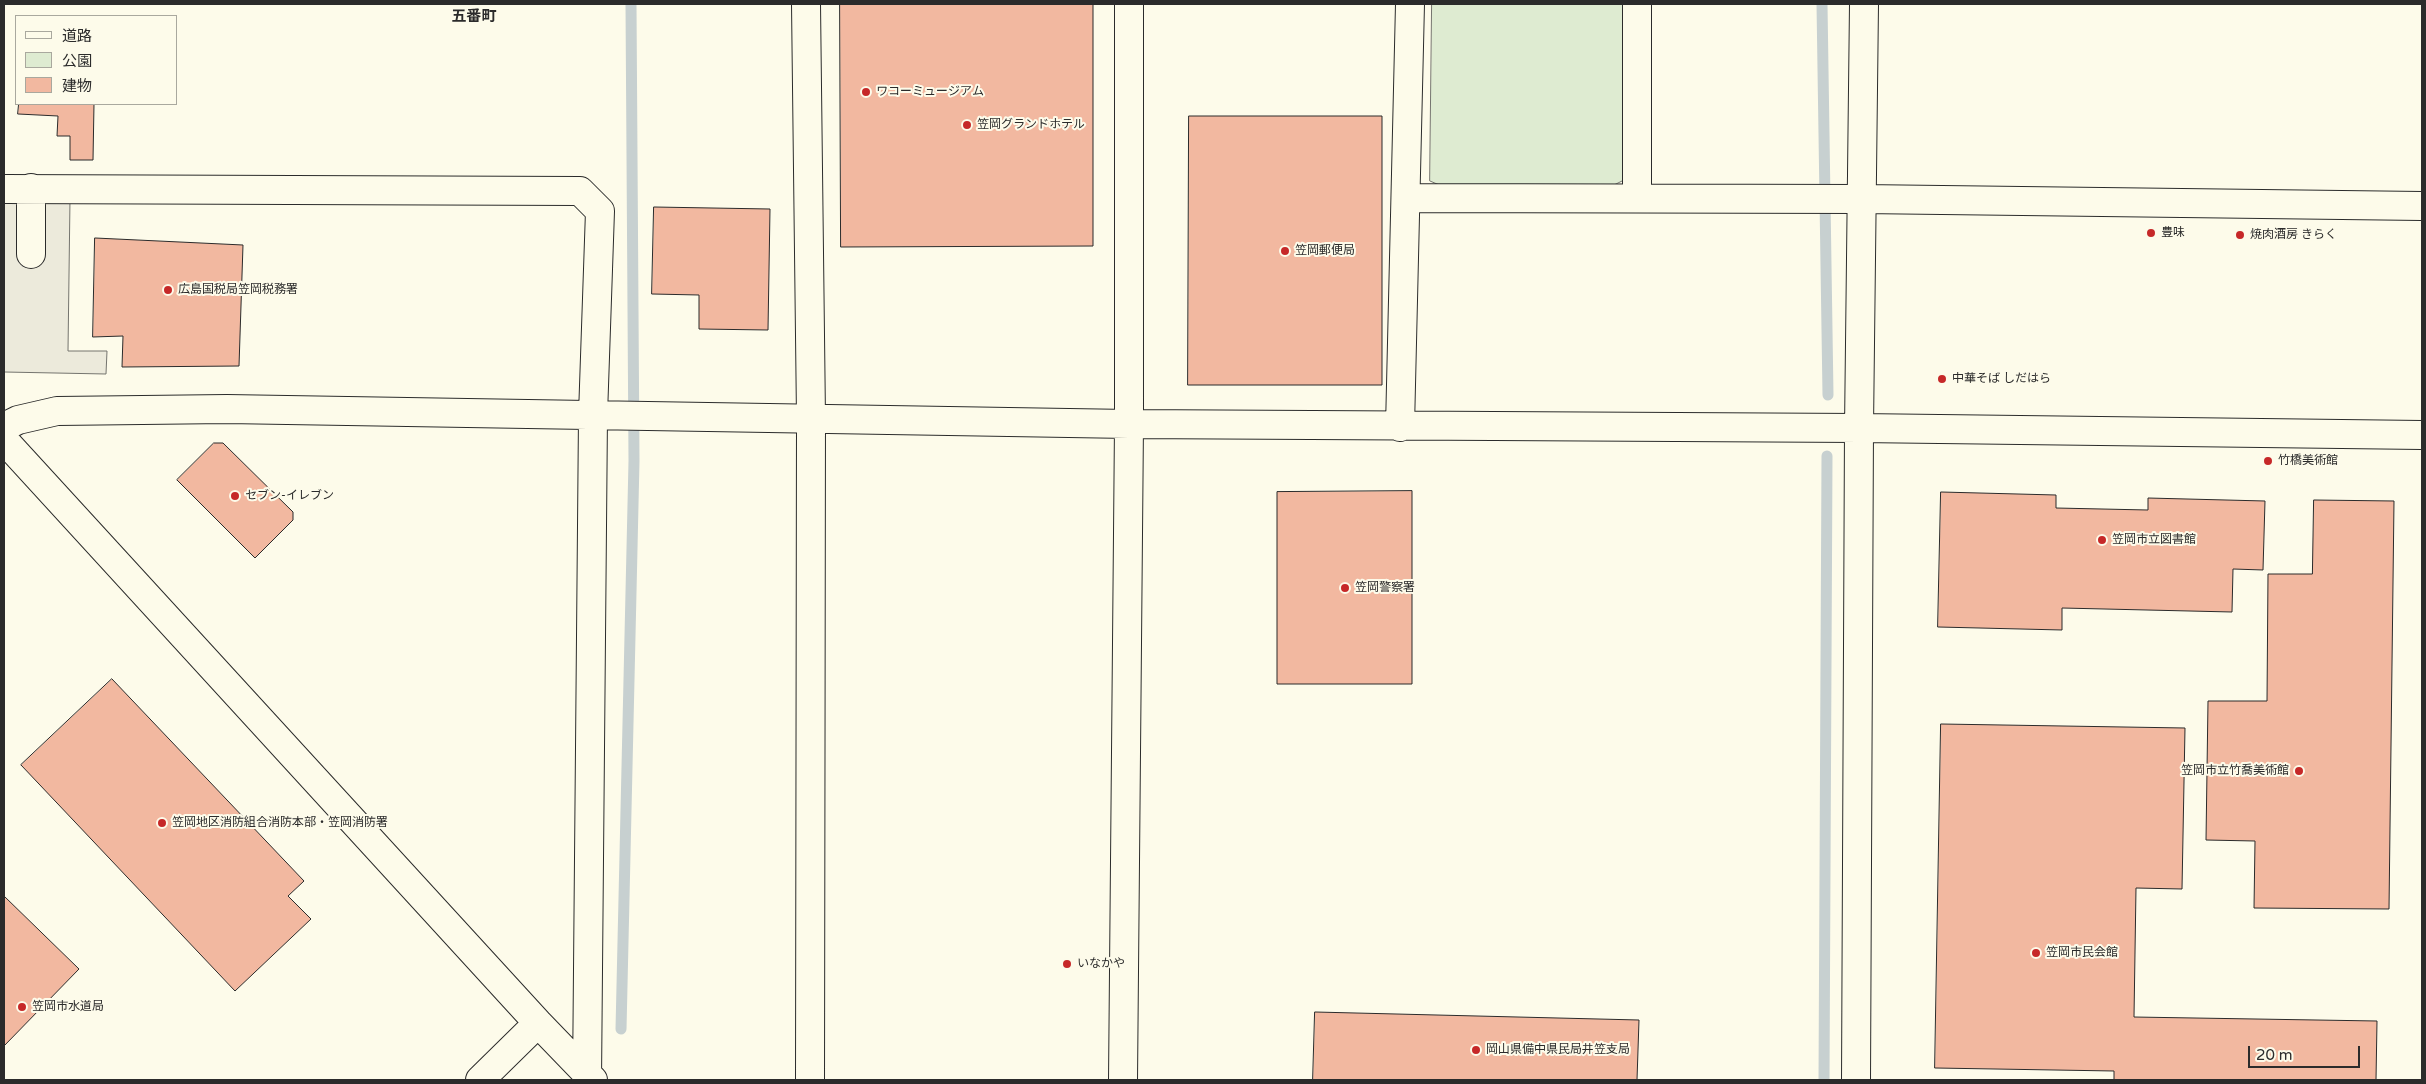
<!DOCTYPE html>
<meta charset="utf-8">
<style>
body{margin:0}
#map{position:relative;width:2426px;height:1084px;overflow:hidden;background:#fdfbea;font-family:"Varela Round","Noto Sans JP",sans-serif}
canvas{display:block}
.frame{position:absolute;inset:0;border:5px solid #2b2b2b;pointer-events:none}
.legend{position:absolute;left:15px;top:15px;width:162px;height:90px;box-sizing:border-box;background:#fdfbea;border:1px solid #a9a89e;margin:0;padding:6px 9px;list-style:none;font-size:15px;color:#2b2b2b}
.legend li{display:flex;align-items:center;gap:10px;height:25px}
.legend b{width:25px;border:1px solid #a9a89e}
.scale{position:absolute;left:2248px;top:1046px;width:112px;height:22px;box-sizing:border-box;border:2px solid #2b2b2b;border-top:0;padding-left:6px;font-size:15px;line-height:18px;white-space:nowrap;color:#2b2b2b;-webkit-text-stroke:4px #fdfbea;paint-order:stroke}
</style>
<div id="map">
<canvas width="2426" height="1084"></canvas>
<div class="frame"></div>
<ul class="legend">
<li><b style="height:6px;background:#fdfbea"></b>道路</li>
<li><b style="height:14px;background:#deebd1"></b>公園</li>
<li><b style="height:14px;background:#f2b8a0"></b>建物</li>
</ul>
<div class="scale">20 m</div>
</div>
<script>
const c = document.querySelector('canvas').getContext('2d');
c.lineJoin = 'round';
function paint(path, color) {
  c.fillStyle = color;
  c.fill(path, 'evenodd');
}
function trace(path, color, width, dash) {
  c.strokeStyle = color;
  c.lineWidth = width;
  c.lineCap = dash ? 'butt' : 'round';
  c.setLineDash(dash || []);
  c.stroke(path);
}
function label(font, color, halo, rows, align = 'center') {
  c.font = font + ' "Varela Round","Noto Sans JP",sans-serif';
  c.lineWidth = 4;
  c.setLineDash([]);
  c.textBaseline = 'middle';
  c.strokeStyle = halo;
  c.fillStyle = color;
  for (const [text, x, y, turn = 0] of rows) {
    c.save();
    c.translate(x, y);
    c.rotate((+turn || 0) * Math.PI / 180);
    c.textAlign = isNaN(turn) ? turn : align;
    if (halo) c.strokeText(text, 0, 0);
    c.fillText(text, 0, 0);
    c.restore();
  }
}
const green = new Path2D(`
 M1432,4h196l-4,176 -16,8 -164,-1 -14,-6z`);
const parking = new Path2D(`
 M4,199h66l-2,152h39l-1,23 -102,-2z`);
const stream = new Path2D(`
 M1822,4l6,391
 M621,1029l13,-568 -3,-457
 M1824,1080l3,-624`);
const building = new Path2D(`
 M840,4h253v242l-252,1z
 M19,104h75l-1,56h-23v-24h-13l1,-20 -40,-2z
 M1189,116h193v269h-194z
 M654,207l116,2 -2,121 -69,-1v-34l-47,-1z
 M95,238l148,7 -4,121 -117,1 1,-31 -30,1z
 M214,443h9l70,69v8l-38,38 -78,-78z
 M1412,491v193h-135v-192z
 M1941,492l115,3v13l92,2v-12l117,3 -2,69 -30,-1 -1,43 -170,-4v22l-124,-3z
 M2314,500l80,1 -5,408 -135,-1 1,-67 -49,-1 2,-139h59l1,-127h44z
 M112,679l192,202 -16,15 23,23 -76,72 -214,-226z
 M1941,724l244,4 -3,161 -46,-1 -2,129 243,4 -1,59h-262v-9l-179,-3z
 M4,896l75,73 -75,77z
 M1315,1012l324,8 -2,60h-324z`);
const minor = new Path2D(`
 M806,4l5,414 -1,662
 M4,189l576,2 20,20 -7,204 -6,665
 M1637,197v-193
 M1406,198l456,1 560,7
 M31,254v-66
 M4,427l14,-7 39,-9 170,-2 902,15 730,4 563,7
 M1400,427l10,-423
 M4,440l534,583 55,57
 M480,1080l58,-57
 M1123,1080l6,-656v-420
 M1856,1080l3,-652 5,-424`);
const markers = [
 [866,92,5,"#c62828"],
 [967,125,5,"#c62828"],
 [2151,233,5,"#c62828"],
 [2240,235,5,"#c62828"],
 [1285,251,5,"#c62828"],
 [168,290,5,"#c62828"],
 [1942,379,5,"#c62828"],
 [2268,461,5,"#c62828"],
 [235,496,5,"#c62828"],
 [2102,540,5,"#c62828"],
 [1345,588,5,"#c62828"],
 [2299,771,5,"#c62828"],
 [162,823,5,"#c62828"],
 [2036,953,5,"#c62828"],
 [1067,964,5,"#c62828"],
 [22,1007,5,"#c62828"],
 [1476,1050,5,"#c62828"]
];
const poiNames = [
 ["ワコーミュージアム",876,92],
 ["笠岡グランドホテル",977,125],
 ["豊味",2161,233],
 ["焼肉酒房 きらく",2250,235],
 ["笠岡郵便局",1295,251],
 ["広島国税局笠岡税務署",178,290],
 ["中華そば しだはら",1952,379],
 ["竹橋美術館",2278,461],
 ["セブン-イレブン",245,496],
 ["笠岡市立図書館",2112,540],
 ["笠岡警察署",1355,588],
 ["笠岡市立竹喬美術館",2289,771,"right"],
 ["笠岡地区消防組合消防本部・笠岡消防署",172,823],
 ["笠岡市民会館",2046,953],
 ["いなかや",1077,964],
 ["笠岡市水道局",32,1007],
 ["岡山県備中県民局井笠支局",1486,1050]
];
const quarterNames = [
 ["五番町",474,17]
];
paint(green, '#deebd1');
trace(green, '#74746e', 1);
paint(parking, '#eceadb');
trace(parking, '#74746e', 1);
trace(stream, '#c7d0d0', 11);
paint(building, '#f2b8a0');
trace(building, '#2b2b2b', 1);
trace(minor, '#2b2b2b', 30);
trace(minor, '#fdfbea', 28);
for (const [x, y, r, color] of markers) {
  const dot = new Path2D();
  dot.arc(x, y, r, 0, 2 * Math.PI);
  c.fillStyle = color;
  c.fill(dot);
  trace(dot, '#fdfbea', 2);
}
label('12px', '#2b2b2b', '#fdfbea', poiNames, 'left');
label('bold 15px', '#2b2b2b', '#fdfbea', quarterNames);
</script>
